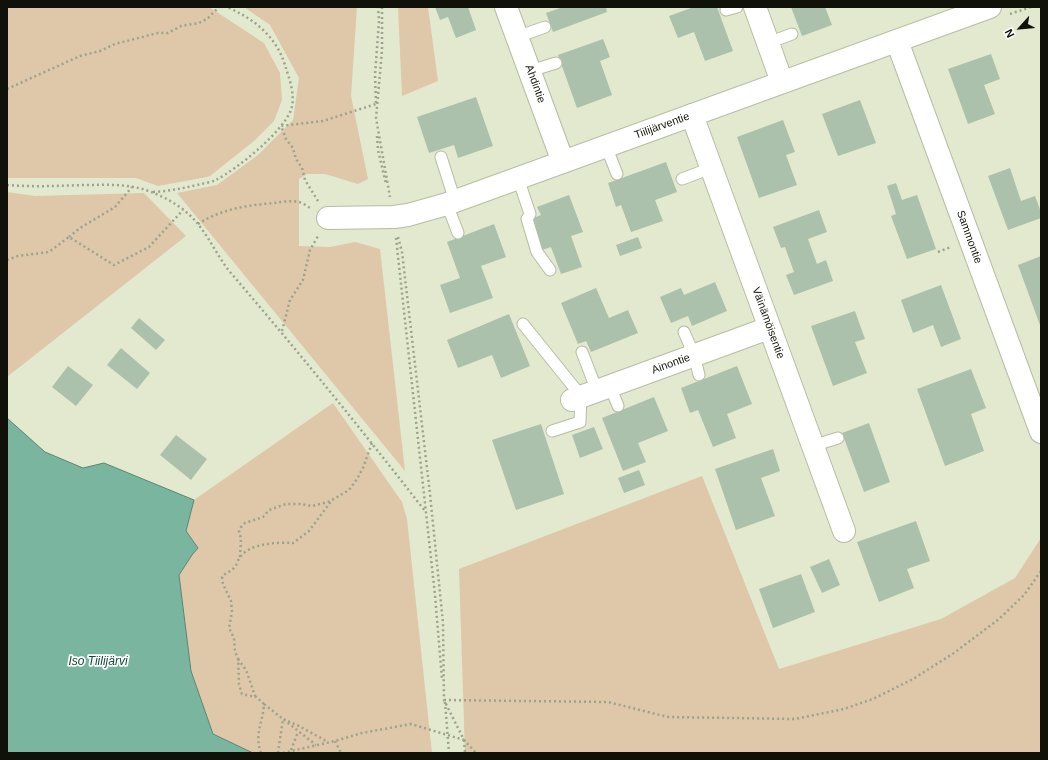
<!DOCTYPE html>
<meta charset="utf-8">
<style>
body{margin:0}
#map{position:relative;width:1048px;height:760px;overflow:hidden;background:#e2e9ce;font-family:Helvetica,sans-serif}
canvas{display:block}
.frame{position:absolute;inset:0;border:8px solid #101209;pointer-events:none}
.north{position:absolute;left:1000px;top:8px;width:40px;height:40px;-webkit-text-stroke:3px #fff;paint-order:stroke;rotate:243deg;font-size:11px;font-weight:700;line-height:16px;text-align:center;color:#101209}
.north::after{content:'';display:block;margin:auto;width:14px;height:18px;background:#101209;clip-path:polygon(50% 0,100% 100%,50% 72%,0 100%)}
</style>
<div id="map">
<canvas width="1048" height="760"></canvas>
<div class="frame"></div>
<div class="north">N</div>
</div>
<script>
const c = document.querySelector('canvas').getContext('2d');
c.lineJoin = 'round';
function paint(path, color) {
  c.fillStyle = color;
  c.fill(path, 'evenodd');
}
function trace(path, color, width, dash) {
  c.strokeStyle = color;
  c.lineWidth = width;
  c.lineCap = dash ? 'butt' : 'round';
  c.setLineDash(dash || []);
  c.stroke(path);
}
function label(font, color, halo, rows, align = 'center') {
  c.font = font + ' Helvetica,sans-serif';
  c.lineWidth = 3.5;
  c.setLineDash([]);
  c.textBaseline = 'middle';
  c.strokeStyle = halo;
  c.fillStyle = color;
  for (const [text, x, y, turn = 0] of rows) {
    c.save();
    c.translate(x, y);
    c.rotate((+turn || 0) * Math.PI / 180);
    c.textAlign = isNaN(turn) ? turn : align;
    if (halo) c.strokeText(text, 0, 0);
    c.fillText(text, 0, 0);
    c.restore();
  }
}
const green = new Path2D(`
 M7,7h202l55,36 16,30 2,27 -8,21 -20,20 -44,35 -3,1 -49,9 -22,-8h-129z
 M244,7h113l-6,89 17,83 -10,5 -33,-10h-18l-8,5v67l31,1 25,-5 25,7 25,222 -228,-278 40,-8 41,-30 35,-35 6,-42 -29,-53z
 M398,7h30l10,74 -36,15z
 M7,192l28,4 109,-3 42,43 -179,141z
 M333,403l69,99 5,17 25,234h-179l-40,-19 -22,-63 -12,-96 13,-20 6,-7 -12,-17 8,-31z
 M702,476l77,193 162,-50 74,-41 26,-40v215h-576l-6,-184z`);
const water = new Path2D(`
 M7,418l38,34 38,16 21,-5 90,37 -8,31 12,17 -6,7 -13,20 12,96 22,63 40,19h-246z`);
const building = new Path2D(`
 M435,7h33l8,23 -20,8 -8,-21 -8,3z
 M563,7h43l1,5 -54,20 -7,-19z
 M694,7h23l16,44 -28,10 -11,-29 -16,6 -9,-22z
 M791,7h34l7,18 -30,11z
 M603,39l7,18 -10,4 12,34 -35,13 -19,-53z
 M991,54l9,25 -16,6 11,29 -27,10 -20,-55z
 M476,97l17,49 -35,12 -4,-13 -25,8 -12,-36z
 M860,100l16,43 -38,13 -16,-42z
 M783,120l12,32 -9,3 11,30 -38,13 -22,-61z
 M666,162l11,30 -22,8 8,21 -32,11 -10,-27 -5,2 -8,-24z
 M1010,168l11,33 14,-5 6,16v6l-33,12 -20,-54z
 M896,183l6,17 15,-5 19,54 -29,10 -16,-43 5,-2 -9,-28z
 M569,195l14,37 -12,4 11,31 -21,7 -10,-27 -12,4 -11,-31 13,-5 -4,-8z
 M819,210l8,22 -19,7 9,25 9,-4 7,21 -39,14 -8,-20 8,-3 -9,-25 -4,1 -8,-21z
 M494,224l12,33 -25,9 12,32 -43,15 -10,-28 20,-7 -13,-36z
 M638,237l4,11 -22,8 -4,-11z
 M1041,256v72l-23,-63z
 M715,282l12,29 -35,15 -4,-10 -17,7 -11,-26 21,-9 3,7z
 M941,285l20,54 -20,8 -8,-22 -20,8 -12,-33z
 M596,288l13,30 19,-8 10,23 -47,19 -5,-11 -8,3 -17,-41z
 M855,311l10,28 -10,3 12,31 -34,13 -22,-60z
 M509,314l21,52 -29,12 -9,-23 -34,13 -11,-28z
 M139,318l26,22 -9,10 -25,-22z
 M121,348l29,25 -13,16 -30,-24z
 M68,366l25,19 -17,21 -24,-19z
 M737,366l15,38 -25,10 9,24 -23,9 -15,-37 -8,3 -9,-25z
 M971,369l15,39 -15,6 13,37 -39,15 -28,-77z
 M654,397l14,34 -30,12 8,19 -23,9 -21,-53z
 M869,423l21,59 -26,10 -22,-59z
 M541,424l23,70 -48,16 -24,-70z
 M594,427l9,22 -23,9 -8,-23z
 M176,435l31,24 -16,21 -31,-25z
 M773,449l7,22 -19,7 14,38 -39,14 -21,-61z
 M639,470l6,15 -21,8 -6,-15z
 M916,521l14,40 -23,8 7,19 -35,14 -22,-60z
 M829,559l11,26 -18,8 -12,-26z
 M801,574l14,38 -42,16 -14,-39z`);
const path = new Path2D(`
 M382,7v44l-6,67 14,79
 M1010,14l21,-7
 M7,89l73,-33 20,-5 15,-7 43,-11h10l13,-7 18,-3 8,-4 12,-12
 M376,103l-1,-28 4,-54 -1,-14
 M377,136l1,14 8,34
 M7,185c25,2 50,1 76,0 23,0 46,-2 68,7 17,6 36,18 47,32 12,15 20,33 32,48 67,78 132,158 195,239
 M153,192c17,-1 32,-4 48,-8 5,-1 11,-2 15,-4 22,-12 66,-47 75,-70 5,-15 -2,-31 -6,-45 -9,-29 -31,-46 -58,-58
 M318,201l-13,-21 -3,-12 -6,-9 -3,-11 -7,-9 -5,-13 42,-5 53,-17
 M198,224c23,-15 50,-19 76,-21 8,-1 17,-3 25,-1 4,1 8,4 11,6
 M69,237l11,-9 35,-21 17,-20
 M398,237l4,15 28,242 13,129 1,77 20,40 12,13
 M396,238l39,357 7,84
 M938,252l13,-5
 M7,260l11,-4 31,-4 20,-15 45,28 35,-18 34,-37
 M282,331l8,-31 13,-20 7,-30 8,-14
 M240,557l1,-19 -2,-6 2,-5 4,-4 18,-6 6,-7 17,-6h14l12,2 20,-5
 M238,659l8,11 9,26
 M444,700l164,2 60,15 127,2 49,-10 29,-10 40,-20 41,-26 45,-34 25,-24 17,-24
 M445,702l4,51
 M264,704l-9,-8h-5l-8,-2 -1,-3 -2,-7 -1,-26 -3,-6 -1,-14 -5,-10 3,-16 -1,-11 -8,-17 -1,-7c4,-5 11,-6 14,-12 2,-2 2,-6 4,-8 11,-14 37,-15 53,-14l16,-12 23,-31 17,-10 8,-11 6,-11 9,-25
 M464,740l1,13
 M335,741l6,12
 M291,750l7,-18
 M261,753c-7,-20 2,-30 3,-49l52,41
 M278,753l5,-34 16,7 29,16
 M283,753l52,-12 27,-8 49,-9 53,16`);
const service = new Path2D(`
 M726,10l11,-3
 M517,37l28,-10
 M768,43l24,-9
 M530,71l26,-8
 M606,146l11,28
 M441,157l14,44
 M518,178l12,36 -3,5 10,33 13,18
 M682,179l29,-11
 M447,204l11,29
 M523,324l58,72 -1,26 -28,9
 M684,332l10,23 5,20
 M582,352l15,39
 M610,386l8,20
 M812,446l26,-8`);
const minor = new Path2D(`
 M506,7l57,155
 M755,7l27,75
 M897,41l144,391
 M692,115l152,416
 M572,400l197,-72`);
const tertiary = new Path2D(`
 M328,218l66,-1 14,-2 39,-11 543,-197`);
const streetNames = [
 ["Ahdintie",535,84,70],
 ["Tiilijärventie",662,126,-20],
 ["Sammontie",969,237,70],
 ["Väinämöisentie",768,323,70],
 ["Ainontie",671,364,-20]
];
const waterNames = [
 ["Iso Tiilijärvi",98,662]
];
paint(green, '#dfc7aa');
paint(water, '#7ab69f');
trace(water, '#5a8572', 1);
paint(building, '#acc1ab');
trace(service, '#b6bda3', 13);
trace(minor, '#b6bda3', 24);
trace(tertiary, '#b6bda3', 24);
trace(path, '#9ca28d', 2.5, [2, 3]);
trace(service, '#fff', 11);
trace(minor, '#fff', 22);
trace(tertiary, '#fff', 22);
label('11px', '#101209', '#fff', streetNames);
label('italic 12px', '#154837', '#fff', waterNames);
</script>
